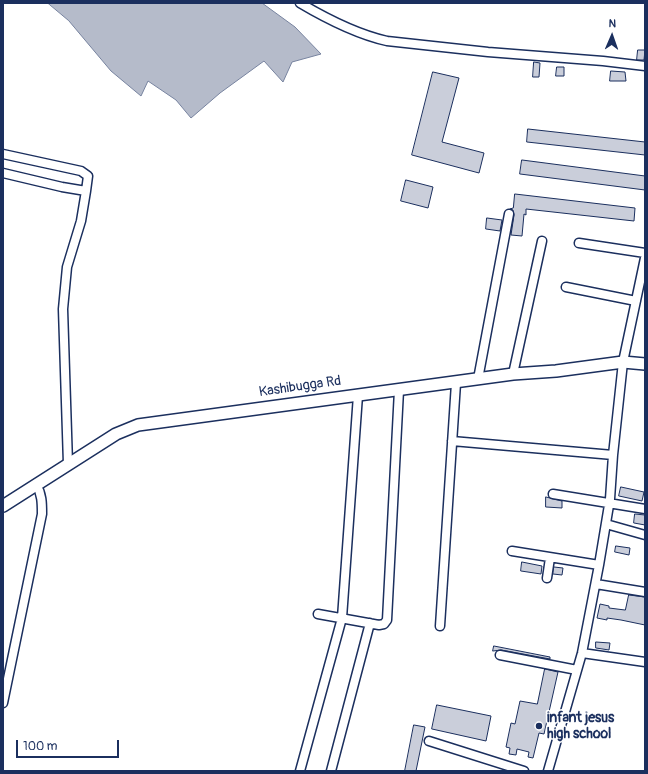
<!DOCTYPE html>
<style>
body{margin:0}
#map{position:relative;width:648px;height:774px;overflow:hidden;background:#fff;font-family:Pangolin,sans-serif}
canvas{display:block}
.frame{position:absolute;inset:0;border:4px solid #1b2f5e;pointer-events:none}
.north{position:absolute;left:592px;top:16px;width:40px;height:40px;-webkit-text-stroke:3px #fff;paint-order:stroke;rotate:2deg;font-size:11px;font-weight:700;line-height:16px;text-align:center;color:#1b2f5e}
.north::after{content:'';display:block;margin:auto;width:14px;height:18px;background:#1b2f5e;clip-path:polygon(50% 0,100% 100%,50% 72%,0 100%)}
.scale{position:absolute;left:16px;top:740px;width:103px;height:18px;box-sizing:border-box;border:2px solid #1b2f5e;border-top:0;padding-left:5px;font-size:12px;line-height:14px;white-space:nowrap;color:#1b2f5e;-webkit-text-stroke:3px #fff;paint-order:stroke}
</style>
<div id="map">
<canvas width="648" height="774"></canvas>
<div class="frame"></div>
<div class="north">N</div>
<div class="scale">100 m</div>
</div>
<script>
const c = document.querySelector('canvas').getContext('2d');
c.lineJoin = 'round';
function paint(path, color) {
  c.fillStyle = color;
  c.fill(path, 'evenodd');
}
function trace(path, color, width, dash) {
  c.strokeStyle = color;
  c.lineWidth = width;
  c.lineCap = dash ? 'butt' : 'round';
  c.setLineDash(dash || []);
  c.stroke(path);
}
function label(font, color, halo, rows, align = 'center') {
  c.font = font + ' Pangolin,sans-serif';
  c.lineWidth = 3;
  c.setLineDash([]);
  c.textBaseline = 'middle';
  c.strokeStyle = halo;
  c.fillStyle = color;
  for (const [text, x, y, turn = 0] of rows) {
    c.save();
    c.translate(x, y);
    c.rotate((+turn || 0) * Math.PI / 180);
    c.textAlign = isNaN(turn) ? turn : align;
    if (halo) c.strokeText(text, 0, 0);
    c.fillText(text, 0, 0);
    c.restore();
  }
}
const water = new Path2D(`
 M48,3h214l33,24 26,27 -29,8 -9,20 -19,-21 -44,32 -29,25 -15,-18 -28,-19 -7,15 -30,-25 -42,-50z`);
const building = new Path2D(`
 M638,50h7l-1,10h-7z
 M534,62l6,1 -1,14h-6z
 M557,67h7v9h-8z
 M611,71l14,1 1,9h-16z
 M433,72l26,6 -17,64 42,11 -5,20 -67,-18z
 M528,129l117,13v13l-118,-13z
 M522,160l123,16v14l-125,-16z
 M406,180l27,7 -5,21 -27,-7z
 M515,194l120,14 -1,13 -108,-12v6l-2,-1 -2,22 -11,-1 3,-20 -1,-5 -3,-1 3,-1z
 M487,218l15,2 -2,11 -14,-2z
 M621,487l23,5 -2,9 -23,-5z
 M546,497l16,4v7l-16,-1z
 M635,514l10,1v10l-11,-2z
 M616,546l14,2 -1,7 -14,-3z
 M522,562l20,4 -1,8 -20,-3z
 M554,567l9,1 -1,7 -9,-1z
 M629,595l16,2v28l-24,-5 -14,-2v2l-10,-2 3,-14 9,2v2l16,2z
 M596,642l14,1 -1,7 -13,-2z
 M494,646l56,11v2l-49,-9 -8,1z
 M545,669l13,3 -14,62 -5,-1 -6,25 -5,-1 1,-5 -12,-3 -1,6 -7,-1 1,-6 -4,-1 5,-24 4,1 5,-23 17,3z
 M437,705l54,11 -5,25 -54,-12z
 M414,725l11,2 -9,44h-11z`);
const minor = new Path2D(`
 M300,3c27,16 56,31 87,38l101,11 115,9 42,5
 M3,154l78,17 7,5 -2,15
 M3,173l59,14 24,4 -5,30 -14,46 -4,42 5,155
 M579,243l66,10
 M566,287l70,14
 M513,374l29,-133
 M478,379l31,-165
 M452,441l161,14
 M553,494l92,15
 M606,524l39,11
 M512,551l87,14
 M547,578l3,-20
 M596,584l49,8
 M318,614l61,11 5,-1 3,-4 12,-230
 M440,626l16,-243
 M582,653l63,9
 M500,655l77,15
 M3,703l39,-189c0,-11 0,-20 -6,-30
 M429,741l95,30
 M300,771l42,-153 16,-223
 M331,771l39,-148
 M548,771l34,-118 17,-88 11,-66 3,-44 10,-93 22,-104`);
const major = new Path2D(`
 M3,506l113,-72 22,-9 375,-51 43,-3 67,-9 22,2`);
const markers = [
 [539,726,4,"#1b2f5e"]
];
const streetNames = [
 ["Kashibugga Rd",300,387,-8]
];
const poiNames = [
 ["infant jesus",547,718],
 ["high school",547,734]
];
paint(water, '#b5bbca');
trace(water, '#77839f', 1);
paint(building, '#caceda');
trace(building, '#1b2f5e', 1);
trace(minor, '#1b2f5e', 11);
trace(major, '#1b2f5e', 14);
trace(minor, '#fff', 8);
trace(major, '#fff', 11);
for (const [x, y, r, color] of markers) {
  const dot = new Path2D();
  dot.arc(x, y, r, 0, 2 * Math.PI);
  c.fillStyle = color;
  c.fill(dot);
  trace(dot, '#fff', 1.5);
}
label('14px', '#1b2f5e', '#fff', streetNames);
label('bold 14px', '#1b2f5e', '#fff', poiNames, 'left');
</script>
